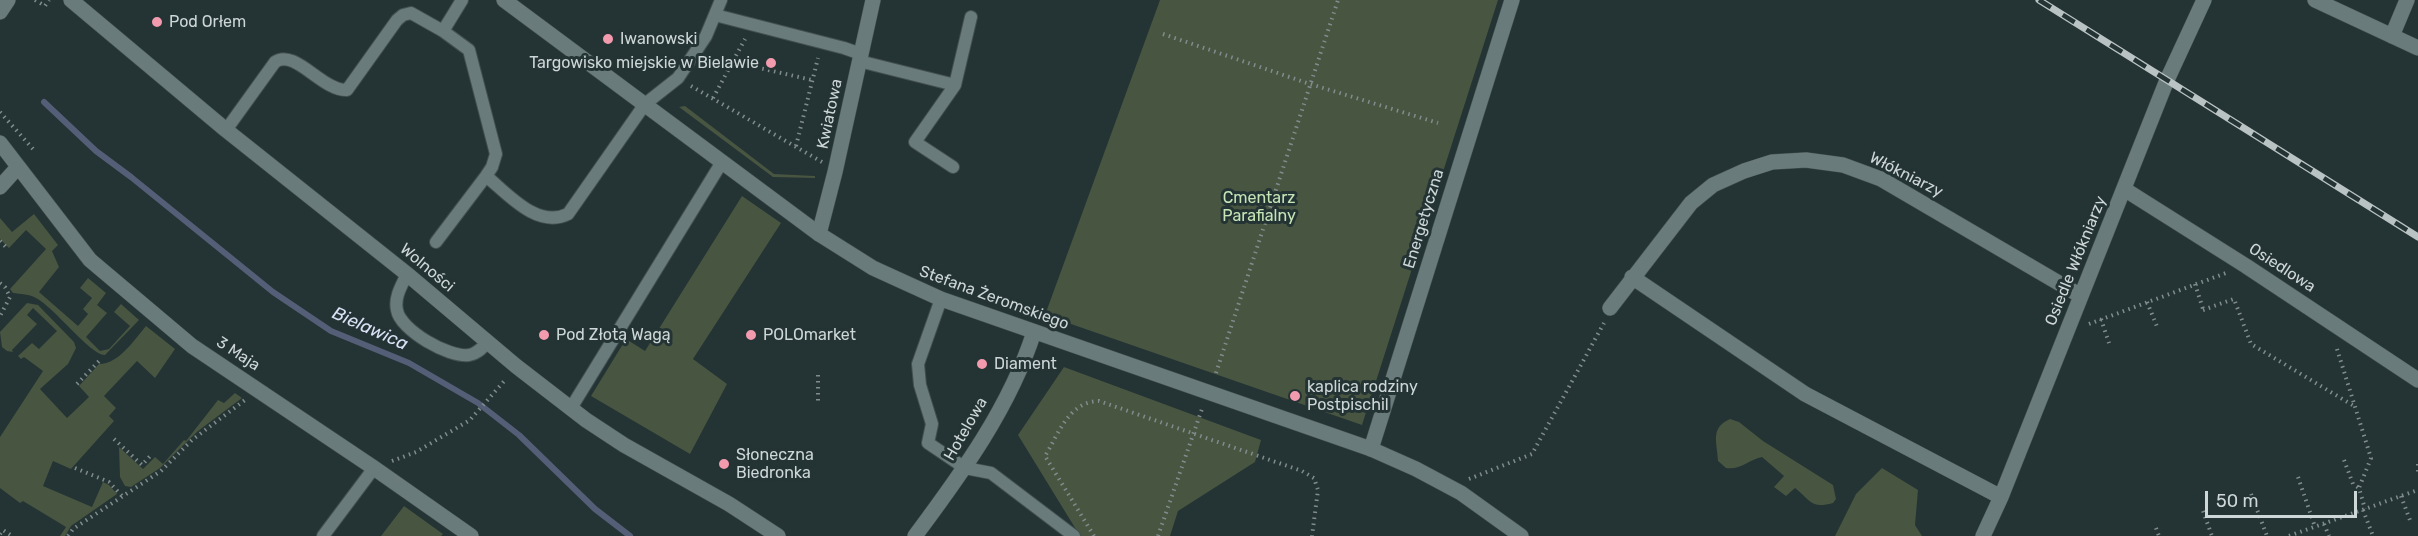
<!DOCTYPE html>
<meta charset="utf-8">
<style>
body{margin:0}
#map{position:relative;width:2418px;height:536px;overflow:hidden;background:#243334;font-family:Rubik,sans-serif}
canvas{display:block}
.scale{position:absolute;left:2205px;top:491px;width:152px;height:27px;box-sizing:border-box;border:3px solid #ced7d7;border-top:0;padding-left:8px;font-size:18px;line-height:21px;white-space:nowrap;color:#ced7d7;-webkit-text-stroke:4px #243334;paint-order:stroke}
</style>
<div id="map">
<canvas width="2418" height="536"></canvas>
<div class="scale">50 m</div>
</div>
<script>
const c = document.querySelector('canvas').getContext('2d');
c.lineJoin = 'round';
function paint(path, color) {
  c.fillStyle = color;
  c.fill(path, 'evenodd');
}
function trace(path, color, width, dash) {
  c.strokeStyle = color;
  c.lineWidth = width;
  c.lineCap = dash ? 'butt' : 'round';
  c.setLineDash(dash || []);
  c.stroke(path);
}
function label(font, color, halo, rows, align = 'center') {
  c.font = font + ' Rubik,sans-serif';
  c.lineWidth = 6;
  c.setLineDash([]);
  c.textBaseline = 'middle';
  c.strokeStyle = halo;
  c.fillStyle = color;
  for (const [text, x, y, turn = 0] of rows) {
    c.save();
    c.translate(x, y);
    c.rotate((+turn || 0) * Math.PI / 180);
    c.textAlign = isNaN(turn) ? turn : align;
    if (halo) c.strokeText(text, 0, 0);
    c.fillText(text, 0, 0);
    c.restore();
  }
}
const green = new Path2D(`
 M1160,0h338l-136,425 -317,-110z
 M685,106l89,68 41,2v2l-42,-1 -94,-70z
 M742,196l39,27 -88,136 34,25 -37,70 -99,-58 35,-57 19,12z
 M34,214l24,31 -6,6 7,16 -20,25 39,34 10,-12 -5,-5 9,-11 -12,-10 8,-10 18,15 -9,12 10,8 -21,24 14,14 9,-2 21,-23 -16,-14 7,-8 18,16 -34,35c-14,1 -50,-47 -69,-57 -6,-4 -16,-4 -23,-5l-3,-4 36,-40 -20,-19 -17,18 -9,-9v-21l12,14z
 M27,303l11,2 36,37 2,6 -8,16 -28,25 27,29 22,-21 -10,-11 20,-22c20,0 35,-24 47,-38l29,23 -20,29 -18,-17 -33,35 12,12 -7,8 5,5 -43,48 -18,-8 -10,25 49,21 11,-25 6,3 8,9 -46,32 -6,10h-5l6,-9 -43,-26 -3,2 -20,-15v-51l43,-66 -19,-14 -3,2 -3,-3 14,-13 7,6 18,-18 -24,-23 -6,7 10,9 -25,26 1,2 -6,-1 -5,-4 -2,-15z
 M1064,367l197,73 -6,22 -77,49 -8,25h-90l-62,-101z
 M235,393l7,5 -44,33 -38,37 -29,19 -6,-1 -5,-9 -1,-30 24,22 12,-12 8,7 21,-24 2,1 32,-41 6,3z
 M1730,419l9,3 24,19 70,44 3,14 -3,4c-22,6 -22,-2 -38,-15l-9,8 -12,-9 10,-11 -22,-19c-14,3 -21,13 -36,11l-8,-7c-1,-20 -8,-33 12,-42z
 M1882,468l36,22 -3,35 7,11h-87l21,-42z
 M404,506l39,28 -2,2h-60z`);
const stream = new Path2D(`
 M44,102l52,49 35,26 142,115 58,39 78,32 69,40 41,32 76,74 35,27`);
const path = new Path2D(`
 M35,0l10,6 4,-6
 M1163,34l147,50 128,39
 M733,62l79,18
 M691,86l131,76
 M713,98l32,-59
 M0,112l33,37
 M796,146l22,-88
 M0,241l8,8
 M0,283l5,4 5,10 -10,19
 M2195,284l9,28
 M2147,302l11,27
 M2203,310l31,-11 17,45 103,62
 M2101,319l9,27
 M2089,324l137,-51
 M2337,349l34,109 -12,30 6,21
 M1216,373l122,-373
 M818,375v29
 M77,384l23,-24
 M114,439l28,26 10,-11
 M2344,460l9,24 6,4
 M392,461l24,-9 54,-32 36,-41
 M2418,464v8
 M75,468l34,14 13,14
 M2298,477l17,50
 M1469,479l63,-25 72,-131
 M2251,494l16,42
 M2401,496l10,27
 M2363,510l10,26
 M2203,511l9,25
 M2324,524l5,12
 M2156,528l3,8
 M0,534l3,-4 9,6
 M68,536l5,-7 88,-58 31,-31 53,-40
 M1094,536l-49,-80c13,-21 24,-55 54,-55l203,70 12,7 4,12 -6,46
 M1158,536l45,-130
 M2289,536l129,-46`);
const lane = new Path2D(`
 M715,15l129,33 17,6
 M443,31l19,-31
 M859,61l96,24 16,-68
 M226,130l49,-68c20,-14 47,29 72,28l50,-70 6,-5 8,-2 32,18 26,19 27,104 -4,13 -6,9c22,18 51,53 82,38l77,-110 33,-26 28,-42 15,-36
 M953,167l-38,-25 40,-57
 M436,242l50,-66
 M407,274c-5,11 -13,23 -10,36 3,20 52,48 72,45 8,-1 13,-7 19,-13
 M941,299l-23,65 2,21 12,39 -4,19 37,25 26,5 83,63
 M571,408l151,-246
 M323,536l51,-68`);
const street = new Path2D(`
 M71,0l155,130 181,144 109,92 70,54 38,25 105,59 49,32
 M2315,0l103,48
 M0,12l8,-12
 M2392,36l15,-36
 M0,143l90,117 102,86 182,122 97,68
 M0,187l18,-20
 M2124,189l122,77 172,114
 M819,234l16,-62 38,-172
 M1632,277l173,117 196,103
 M1610,308l81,-105 22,-18 31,-14 28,-9 34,-2 37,5 38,14 200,117
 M1371,449l141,-449
 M915,536c47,-63 95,-129 119,-204
 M1983,536l18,-39 166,-417 37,-80`);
const secondary = new Path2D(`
 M504,0l315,234 54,34 68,31 430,150 45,20 45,24 60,43`);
const rail = new Path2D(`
 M2039,0l379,237`);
const markers = [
 [157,22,6,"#f29aae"],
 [608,39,6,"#f29aae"],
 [771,63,6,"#f29aae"],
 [544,335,6,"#f29aae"],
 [751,335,6,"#f29aae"],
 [982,364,6,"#f29aae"],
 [1295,396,6,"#f29aae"],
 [724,464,6,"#f29aae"]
];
const poiNames = [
 ["Pod Orłem",169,22],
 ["Iwanowski",620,39],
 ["Targowisko miejskie w Bielawie",759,63,"right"],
 ["Pod Złotą Wagą",556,335],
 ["POLOmarket",763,335],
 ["Diament",994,364],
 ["kaplica rodziny",1307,387],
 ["Postpischil",1307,405],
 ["Słoneczna",736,455],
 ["Biedronka",736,473]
];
const streetNames = [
 ["Kwiatowa",830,114,-78],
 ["Włókniarzy",1906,175,27],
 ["Energetyczna",1424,219,-73],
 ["Osiedle Włókniarzy",2076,261,-68],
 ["Wolności",427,268,40],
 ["Osiedlowa",2282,268,33],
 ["Stefana Żeromskiego",994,298,20],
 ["3 Maja",238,354,33],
 ["Hotelowa",966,429,-60]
];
const parkNames = [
 ["Cmentarz",1259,198],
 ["Parafialny",1259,216]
];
const waterNames = [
 ["Bielawica",370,329,24]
];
paint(green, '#475541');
trace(stream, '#545e77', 6);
trace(lane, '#435050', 14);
trace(street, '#435050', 16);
trace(secondary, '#435050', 16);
trace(path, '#818c8d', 4, [1.5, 4.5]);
trace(lane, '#6a7b7c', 12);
trace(street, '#6a7b7c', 15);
trace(secondary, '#6a7b7c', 15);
trace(rail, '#bac3c4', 7);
trace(rail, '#243334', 4.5, [14]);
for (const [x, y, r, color] of markers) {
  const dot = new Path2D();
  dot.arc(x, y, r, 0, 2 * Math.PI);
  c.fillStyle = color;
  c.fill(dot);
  trace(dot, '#243334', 2);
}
label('16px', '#ced7d7', '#243334', poiNames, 'left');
label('16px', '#ced7d7', '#243334', streetNames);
label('16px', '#c5e5b6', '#243334', parkNames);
label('italic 18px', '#dae2f6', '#243334', waterNames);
</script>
